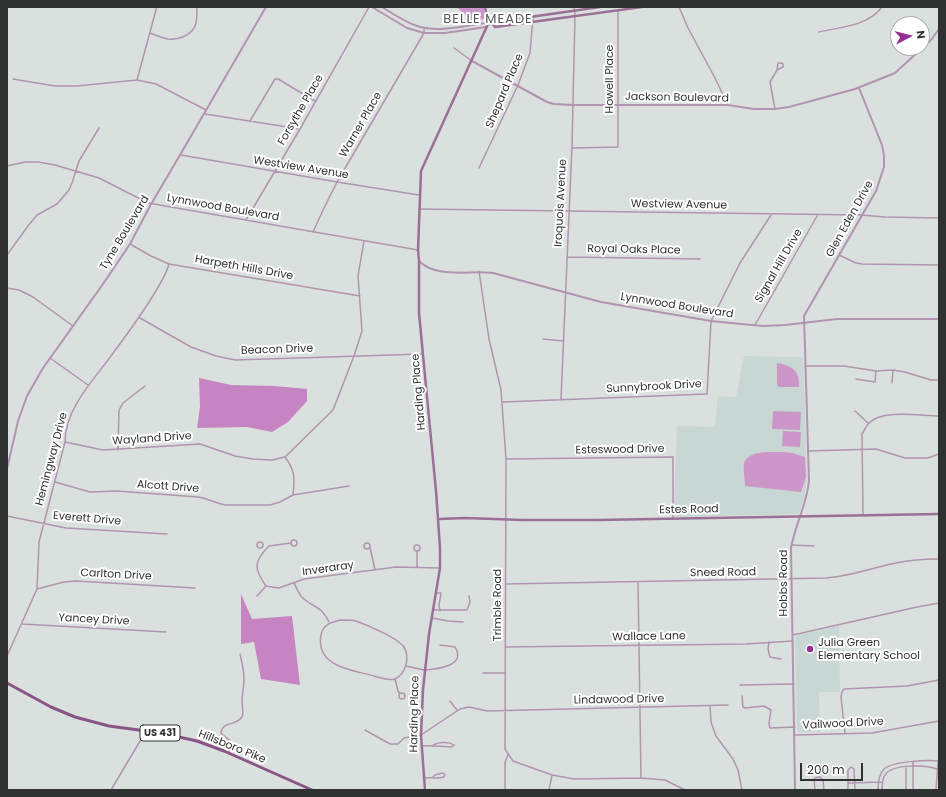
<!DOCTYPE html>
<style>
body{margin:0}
#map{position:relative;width:946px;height:797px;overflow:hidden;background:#dae0de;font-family:Poppins,sans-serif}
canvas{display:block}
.frame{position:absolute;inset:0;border:8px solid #303231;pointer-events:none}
.north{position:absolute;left:890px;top:16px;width:40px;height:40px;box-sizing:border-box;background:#fff;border:1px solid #acadad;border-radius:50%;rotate:83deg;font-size:11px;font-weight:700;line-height:16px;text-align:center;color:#303231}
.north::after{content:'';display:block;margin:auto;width:14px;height:18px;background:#942e92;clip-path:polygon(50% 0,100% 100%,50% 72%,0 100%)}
.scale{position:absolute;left:800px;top:763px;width:63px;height:18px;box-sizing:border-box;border:2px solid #303231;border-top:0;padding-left:5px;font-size:12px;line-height:14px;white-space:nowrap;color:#303231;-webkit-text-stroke:3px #fff;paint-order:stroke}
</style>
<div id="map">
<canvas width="946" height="797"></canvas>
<div class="frame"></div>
<div class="north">N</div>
<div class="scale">200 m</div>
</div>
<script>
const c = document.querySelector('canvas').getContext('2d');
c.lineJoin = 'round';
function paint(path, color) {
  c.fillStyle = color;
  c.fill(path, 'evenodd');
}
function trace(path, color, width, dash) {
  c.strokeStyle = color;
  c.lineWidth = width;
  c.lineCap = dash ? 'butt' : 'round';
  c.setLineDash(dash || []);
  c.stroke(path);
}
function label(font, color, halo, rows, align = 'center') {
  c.font = font + ' Poppins,sans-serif';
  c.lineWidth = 4;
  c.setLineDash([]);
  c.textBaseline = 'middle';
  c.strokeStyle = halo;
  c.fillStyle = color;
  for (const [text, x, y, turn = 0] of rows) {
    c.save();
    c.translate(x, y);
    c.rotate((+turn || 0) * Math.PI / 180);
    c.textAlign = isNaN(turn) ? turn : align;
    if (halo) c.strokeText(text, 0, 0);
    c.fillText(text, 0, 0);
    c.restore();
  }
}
const built = new Path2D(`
 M744,356l59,1 4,123 -2,14 -6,20 -122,3 -2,-2 -1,-3v-11l3,-75 38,1 3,-31 18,1z
 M839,626l1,66h-21l1,40h-22l-1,-2 -2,-94z`);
const green = new Path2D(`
 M456,7h28v12l-15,3 -4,-8z
 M777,363c15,3 23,7 22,24h-20l-2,-2z
 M773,411l28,1 -1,18 -28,-1z
 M783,431l18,1 -1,15 -18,-1z
 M782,452l11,1 12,4 1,20 -5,15 -56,-6c0,-7 -2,-16 -1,-23 4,-13 28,-11 38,-11z`);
const forest = new Path2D(`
 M199,378l32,7 44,1 32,3v12l-19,21 -16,10 -25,-5 -50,1 3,-21z
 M241,594l11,25 40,-3 8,69 -39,-6 -7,-37 -13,2z`);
const minor = new Path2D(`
 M679,7l9,21 26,48 14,29
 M819,32c22,-5 49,-6 63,-25
 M150,33c6,2 12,5 18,6 11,1 25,-4 28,-16 1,-5 1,-11 1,-16
 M454,48l18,13
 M13,79l42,7h22l60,-6 19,4 50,26
 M137,80l19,-70v-3
 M775,109l-5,-27 7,-12 1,-7h3l2,1v3l-6,3
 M205,114l95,15
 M250,121l25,-42h3l37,22
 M572,148l46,-1v-136
 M181,155l156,27 82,13
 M7,166l18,-4h13l17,3 44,13 49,25 270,47
 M479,168l39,-83 12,-32 3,-36
 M419,209l442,6 24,2 54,1
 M246,220l54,-91 69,-122
 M313,232l11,-24 13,-26 87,-149v-4
 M130,244l21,12 18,8 191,32
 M7,255l21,-29 9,-11 20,-11 12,-14 3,-7 7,-22 20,-33
 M839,255l17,8 6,1 77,1
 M567,257l133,2
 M479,271l10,68 12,51 5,69 -1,290 8,12 39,14 22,4 67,-1 24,2 20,10
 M7,288l12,2 14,7 40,29
 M140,318l51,29 25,9 19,4 187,-6
 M755,325l62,-109
 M543,339l20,2
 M50,358l38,27
 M805,366h39l32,5 17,-1 12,2 26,8h8
 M856,379l19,3 1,-11
 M892,383l1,-12
 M561,399l11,-253 3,-131 -1,-8
 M503,402l204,-8 4,-73 29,-58 31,-48
 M855,411l13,12
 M65,442l38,8 97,-6 35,12 18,3 19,1 13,-3 48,-47 21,-54 8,-25 -4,-55 6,-35
 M118,450l1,-40 4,-7 22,-17
 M808,451l68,-2 29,9h23l11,-4
 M285,457c10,13 10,22 8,38
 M507,459l166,-2v62
 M55,482l35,10 27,-1 81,6c10,1 18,7 28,8h44l10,-3 13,-7 56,-9
 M863,515l-1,-81c2,-3 4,-8 7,-11 14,-14 51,-7 70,-7
 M7,516l59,12 101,6
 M291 543a3 3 0 1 1 6 0a3 3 0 1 1-6 0Z
 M257 545a3 3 0 1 1 6 0a3 3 0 1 1-6 0Z
 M291,543l-22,3c-16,16 -15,23 -3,40l13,2 25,-9 92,-12 44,1
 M364 546a3 3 0 1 1 6 0a3 3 0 1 1-6 0Z
 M792,545l22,1
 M414 548a3 3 0 1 1 6 0a3 3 0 1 1-6 0Z
 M370,547l5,23
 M417,551v16
 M638,582l3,196
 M294,583c3,5 5,13 10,16 12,10 16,6 25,23
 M506,584l320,-6c24,-2 46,-10 70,-15 14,-3 29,-4 43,-4
 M37,589l27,-7 12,-1 119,7
 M436,593h5l-2,12 1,6
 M257,596l9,-10
 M433,610h34l3,-8 -1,-6
 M432,618l16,3 15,1
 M341,620c5,0 11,0 15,1 11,4 42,17 48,26 6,10 2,27 -9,32 -7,2 -14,-1 -21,-3 -21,-6 -59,-9 -53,-41 2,-11 11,-13 20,-15z
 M22,624l144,8
 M793,635l124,-28 22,-4
 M769,642l-1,7 2,8 11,2
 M505,647l241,-3 47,-3
 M7,656l30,-67 2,-47 26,-100c0,-29 22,-55 40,-78 17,-23 34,-45 49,-70 6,-10 12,-19 15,-30
 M406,666l18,4
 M425,670c12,-1 42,-4 30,-23l-15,-2
 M483,673h22
 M395,679l3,12 2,3
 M740,685l54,-1
 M399 696a3 3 0 1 1 6 0a3 3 0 1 1-6 0Z
 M742,696l1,11 2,1 19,-2 7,4 -2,13 1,5 25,-1
 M450,701l7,9
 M710,706l1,16 5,14 17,23 5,11 4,20
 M365,730l25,14h8l6,-6 17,-3 39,-26 9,-2 18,4 241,-6
 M845,733l-4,-36 1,-5 2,-3 63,-3 32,-6
 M795,735l77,-2 67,-12
 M422,746c10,-1 20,1 30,1l2,-2c-6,-4 -17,-3 -22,1
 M229,752c5,-14 -1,-11 -8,-19 1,-12 15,-7 21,-16 2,-4 0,-11 0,-16 0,-7 2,-14 2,-22 0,-8 -2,-17 -4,-25
 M913,762v28
 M423,778c8,-1 14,1 21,-1l1,-2 -2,-2 -8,2 -2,2
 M848,783l34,-1
 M111,790l35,-59
 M505,790v-28l3,-7
 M549,790l3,-15
 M815,790l-1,-11 1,-1 5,-1 3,3 1,10
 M848,790v-20l3,-3 3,2 1,21
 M878,790c0,-6 1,-16 6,-21 9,-8 43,-9 55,-8
 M882,790c0,-5 0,-11 3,-15 7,-12 44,-10 54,-5
 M906,790v-22
 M936,790l2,-28`);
const tertiary = new Path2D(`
 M372,7l35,21 17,5h21l41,-6
 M382,7c11,7 23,15 35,19 21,7 47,0 68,-3l3,1
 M472,61l75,41 7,2 19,1h155l26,4h21l14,-2 66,-18 40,-16 36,-33 8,-11
 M419,261c18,18 50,9 74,12l108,29 110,19 30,3 22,2 22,-1 52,-6h102
 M7,469l11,-48 9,-25 16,-28 60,-84 27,-40 20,-38 30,-51 86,-148
 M795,790l-4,-242c4,-23 16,-44 18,-67l-5,-165 72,-125 8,-24v-11l-2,-11 -23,-57`);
const secondary = new Path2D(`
 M488,24h5l2,3 147,-20
 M493,24l2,-2 105,-15
 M439,519l26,-1 58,2h74l342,-6
 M425,790l-4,-55 2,-45 6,-56 11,-66v-20l-4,-57 -17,-178v-52l-1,-11 3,-79 67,-147 -3,-17`);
const primary = new Path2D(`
 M7,683l44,24 24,10 34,9 52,7 36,8 27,10 88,39`);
const markers = [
 [810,649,4,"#942e92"]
];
const shields = [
 [160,733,40]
];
const shieldNames = [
 ["US 431",160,733]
];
const streetNames = [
 ["Howell Place",610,79,-90],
 ["Shepard Place",505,91,-67],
 ["Jackson Boulevard",677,98,1],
 ["Forsythe Place",301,110,-60],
 ["Warner Place",361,125,-60],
 ["Westview Avenue",301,168,9],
 ["Iroquois Avenue",561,203,-87],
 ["Westview Avenue",679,205,1],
 ["Lynnwood Boulevard",223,208,10],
 ["Glen Eden Drive",850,219,-61],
 ["Tyne Boulevard",125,233,-59],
 ["Royal Oaks Place",634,250,1],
 ["Signal Hill Drive",779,266,-60],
 ["Harpeth Hills Drive",244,268,10],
 ["Lynnwood Boulevard",677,306,9],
 ["Beacon Drive",277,350,-2],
 ["Sunnybrook Drive",654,387,-3],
 ["Harding Place",419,392,-95],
 ["Wayland Drive",152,439,-4],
 ["Esteswood Drive",620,450,-1],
 ["Hemingway Drive",52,459,-75],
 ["Alcott Drive",168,487,4],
 ["Estes Road",689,510,-1],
 ["Everett Drive",87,519,5],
 ["Inveraray",328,569,-8],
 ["Sneed Road",723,573,-1],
 ["Carlton Drive",116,575,3],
 ["Hobbs Road",784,583,-90],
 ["Trimble Road",498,605,-90],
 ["Yancey Drive",94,620,3],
 ["Wallace Lane",649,637,-1],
 ["Lindawood Drive",619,700,-1],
 ["Harding Place",415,714,-89],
 ["Vailwood Drive",843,724,-3],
 ["Hillsboro Pike",232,747,22]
];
const poiNames = [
 ["Julia Green",818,643],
 ["Elementary School",818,656]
];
const quarterNames = [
 ["BELLE MEADE",488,20]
];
paint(built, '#c8d7d3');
paint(green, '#cc97c8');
paint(forest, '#c685c2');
trace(minor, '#b194af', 1.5);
trace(tertiary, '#b194af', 2);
trace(secondary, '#9a7097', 2.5);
trace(primary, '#895586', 3);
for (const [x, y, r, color] of markers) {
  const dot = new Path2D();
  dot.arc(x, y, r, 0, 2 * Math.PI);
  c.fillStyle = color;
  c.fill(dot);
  trace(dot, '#fff', 1.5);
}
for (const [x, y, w] of shields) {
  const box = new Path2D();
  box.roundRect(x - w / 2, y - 8, w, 16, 3);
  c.fillStyle = '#fff';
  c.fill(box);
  trace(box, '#303231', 1);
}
label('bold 10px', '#303231', null, shieldNames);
label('11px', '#303231', '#fff', streetNames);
label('11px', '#303231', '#fff', poiNames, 'left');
c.letterSpacing = '1px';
label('13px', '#515755', '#fff', quarterNames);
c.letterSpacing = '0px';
</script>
